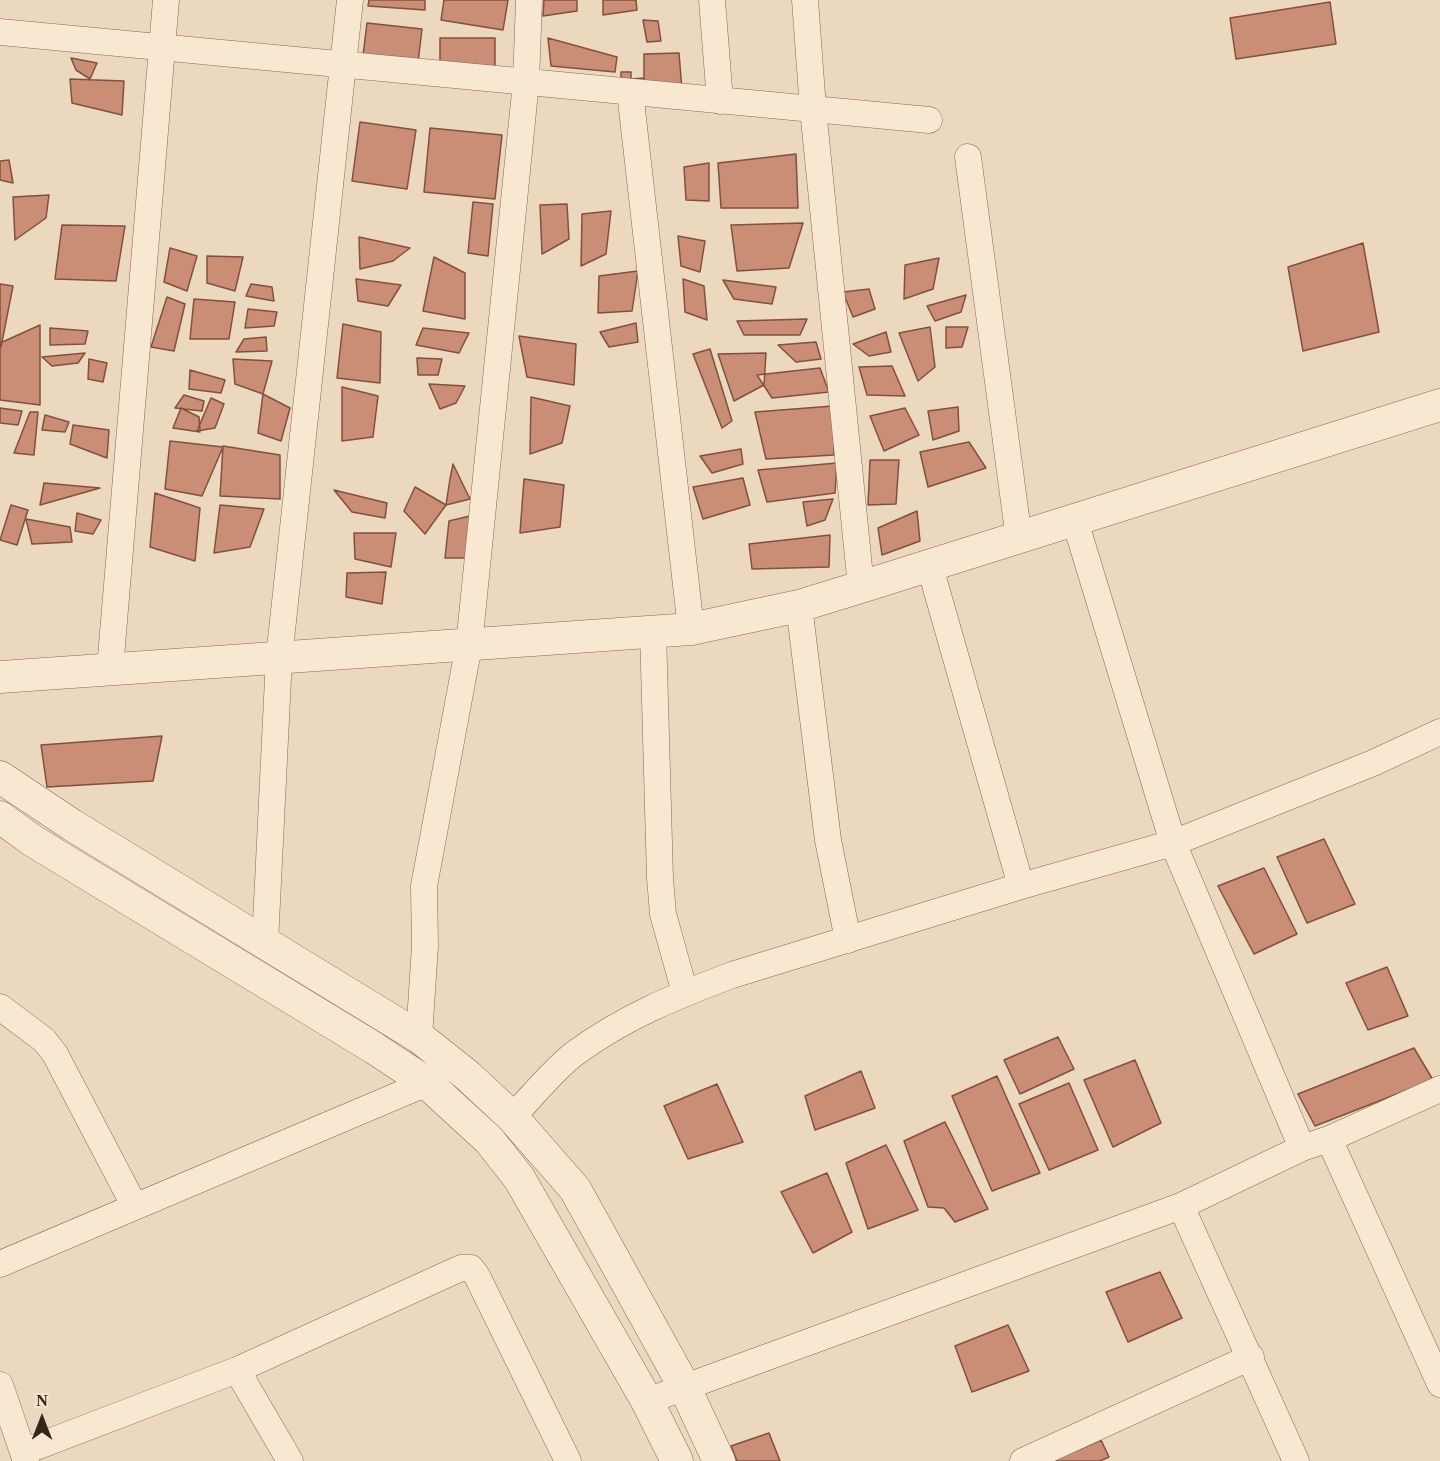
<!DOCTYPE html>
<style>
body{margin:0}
#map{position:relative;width:1440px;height:1461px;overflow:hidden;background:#ecd8be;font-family:Georgia,serif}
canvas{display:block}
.north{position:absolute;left:12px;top:1389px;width:60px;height:60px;-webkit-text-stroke:4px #f4e4ce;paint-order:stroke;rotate:0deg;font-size:16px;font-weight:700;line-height:24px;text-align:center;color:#34241c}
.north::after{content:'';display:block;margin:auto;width:21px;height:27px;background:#34241c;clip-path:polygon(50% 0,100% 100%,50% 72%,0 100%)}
</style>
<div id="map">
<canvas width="1440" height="1461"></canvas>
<div class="north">N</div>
</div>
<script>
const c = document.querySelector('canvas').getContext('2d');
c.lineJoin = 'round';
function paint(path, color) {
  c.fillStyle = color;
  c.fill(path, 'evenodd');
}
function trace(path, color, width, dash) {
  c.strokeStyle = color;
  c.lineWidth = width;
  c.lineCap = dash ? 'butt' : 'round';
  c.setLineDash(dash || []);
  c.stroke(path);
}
const building = new Path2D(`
 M369,0h56v10l-57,-4z
 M444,0h64l-5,30 -62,-10z
 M544,0h33v11l-34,5z
 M603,0h33l1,10 -34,5z
 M1330,2l6,42 -100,15 -6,-41z
 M643,20l15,1 3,20 -14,1z
 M367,23l55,6 -5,42 -55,-7z
 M440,38h55v30h-55z
 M548,38l69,19 -2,15 -64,-6z
 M679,53l3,37 -38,-1v-35z
 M71,58l26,5 -7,16 -14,-9z
 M621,72h10v7l13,-1v12l-23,1z
 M70,79l54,2 -2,34 -50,-12z
 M360,122l56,8 -9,59 -55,-8z
 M430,128l72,7 -7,64 -71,-7z
 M796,154l2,54h-77l-3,-45z
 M9,160l4,23 -13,-3v-19z
 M709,163v38l-23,-1 -2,-33z
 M49,195l-3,23 -31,22 -2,-43z
 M473,202l20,2 -5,52 -20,-3z
 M567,204l2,35 -27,15 -2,-49z
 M611,211l-5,43 -25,12 1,-52z
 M803,223l-14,45 -52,3 -6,-46z
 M62,225l63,1 -9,55 -61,-2z
 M678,236l27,5 -5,31 -19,-6z
 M359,237l51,11 -17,13 -33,8z
 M1363,243l16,89 -76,19 -15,-84z
 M170,248l27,8 -10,35 -23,-9z
 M207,256l36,1 -8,34 -28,-8z
 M434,257l31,16v46l-42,-8z
 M939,258l-6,31 -29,10 1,-34z
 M638,271l-6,40 -34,2 1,-37z
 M356,279l45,6 -13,21 -30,-5z
 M683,279l21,7 3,34 -22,-8z
 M723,280l53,7 -4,17 -38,-5z
 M0,284l13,2 -12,61h-1z
 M251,284l21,3 2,14 -28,-5z
 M869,289l6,20 -22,8 -10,-25z
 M966,295l-5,17 -26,9 -8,-15z
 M167,297l18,7 -11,47 -23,-4z
 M194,299l41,3 -6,37h-39z
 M248,309l29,3 -3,14 -29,2z
 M807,319l-7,16h-56l-7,-14z
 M636,323l2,19 -29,5 -9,-15z
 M343,324l38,8 -1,51 -43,-5z
 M40,325v80l-40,-5v-57z
 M930,327l5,40 -17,14 -19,-48z
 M946,327h22l-6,20 -16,1z
 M50,328l38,3 -3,13 -35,1z
 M423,328l46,5 -10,20 -43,-8z
 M886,332l5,20 -22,4 -16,-12z
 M519,336l57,8 -2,41 -47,-8z
 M266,337l1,14 -31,1 8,-13z
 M816,342l5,17 -25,3 -18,-17z
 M710,349l22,72 -10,7 -29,-74z
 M85,353l-7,10 -26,3 -10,-9z
 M766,353l-2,32 -30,16 -16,-47z
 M417,358l25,1 -4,16h-20z
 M89,359l18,4 -4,19 -15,-3z
 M233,359l39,2 -9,33 -28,-10z
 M892,366l13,30 -38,-1 -8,-28z
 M820,368l9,24 -57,6 -15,-23z
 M190,370l35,10 -4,13 -32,-4z
 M429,384l36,2 -9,17 -16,6z
 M342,387l36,9 -5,41 -31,4z
 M263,394l27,14 -9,33 -23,-8z
 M184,395l20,6 -2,10 -27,-3z
 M531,397l39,9 -8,37 -32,11z
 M211,398l13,6 -9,24 -18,3z
 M833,406l1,49 -68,4 -11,-47z
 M958,407l1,24 -26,9 -5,-29z
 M0,408l22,3 -4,14 -18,-2z
 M181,408l18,9 1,15 -27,-4z
 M905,408l14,27 -35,16 -14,-35z
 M30,412h8l-4,43 -20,-2z
 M45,415l24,7 -4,10 -23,-2z
 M73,425l36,5 -2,28 -37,-14z
 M170,441l53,6 -21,49 -37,-7z
 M969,442l17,26 -58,19 -8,-35z
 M223,446l57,9v44l-60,-3z
 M741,449l2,15 -31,9 -12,-17z
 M870,460h29l-3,44 -28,1z
 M837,463l-2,30 -68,9 -9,-32z
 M453,464l17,35 -24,6 4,-26z
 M743,478l7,27 -47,14 -10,-32z
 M524,479l40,6 -4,42 -40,6z
 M44,483l56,5 -60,17z
 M415,487l31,18 -21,29 -21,-23z
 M334,490l53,13 -2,15 -33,-6z
 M155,493l45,15 -5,53 -45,-14z
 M833,499l-8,21 -18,6 -4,-24z
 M11,505l17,5 -11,35 -17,-5z
 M220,505l44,4 -14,38 -36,6z
 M917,511l3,30 -38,14 -4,-27z
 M77,513l24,7 -8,14 -18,-3z
 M474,515l-8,43h-21l4,-37z
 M26,519l44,8 2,15 -40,2z
 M354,533h42l-5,34 -36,-8z
 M830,535l-1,32 -77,2 -3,-25z
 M386,572l-4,32 -36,-7 1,-24z
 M162,736l-9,45 -106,6 -6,-42z
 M1324,839l31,65 -48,19 -30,-66z
 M1264,868l33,66 -43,20 -36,-68z
 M1387,967l21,49 -40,14 -22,-47z
 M1058,1037l16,32 -54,25 -16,-34z
 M1414,1048l19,32 -118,46 -17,-32z
 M1135,1060l26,63 -48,24 -29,-67z
 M861,1071l14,37 -60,22 -10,-34z
 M997,1076l43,97 -48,18 -40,-95z
 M1069,1083l29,67 -49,20 -30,-66z
 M717,1084l26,58 -55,17 -24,-53z
 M945,1122l43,87 -33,13 -11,-14 -16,-1 -24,-66z
 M886,1145l32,65 -50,19 -22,-66z
 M827,1173l25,59 -39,21 -32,-61z
 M1160,1272l22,46 -54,24 -22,-50z
 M1008,1325l21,46 -57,21 -17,-46z
 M769,1433l11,28h-43l-6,-15z
 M1101,1440l8,17 -9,4h-48z`);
const minor = new Path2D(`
 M712,0l8,101
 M805,0l8,109 48,478
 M0,32l929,88
 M630,92l61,537
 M968,157l51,382
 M1075,521l98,322 129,305
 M930,567l91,319
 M799,606l29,234 20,100
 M653,631l7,247 3,36 22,79
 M110,669l56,-669
 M265,943l14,-285 71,-658
 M0,1007l44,33 11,14 79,151
 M419,1037l6,-91 -1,-60 45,-241 57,-563 3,-82
 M512,1117c19,-19 41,-47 62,-63 50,-37 100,-57 158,-79l289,-89 152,-43 200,-80 67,-31
 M1329,1139l111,245
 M1181,1206l115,255
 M0,1264l427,-181
 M237,1370l53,91
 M0,1385l26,76
 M647,1401l534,-195 121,-58 27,-9 111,-50
 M23,1452l214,-82 224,-102h10l6,8 91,185
 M1023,1461l228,-104`);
const tertiary = new Path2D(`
 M0,677l691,-48 108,-23 62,-19 579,-182
 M0,777l72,48 347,212 49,39 44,41 63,72 110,199 34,73
 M0,817l33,24 341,207 53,35 62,57 30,38 128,223 30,60`);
paint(building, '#ca8d75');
trace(building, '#82503e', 1.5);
trace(minor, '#846958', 27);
trace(tertiary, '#846958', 33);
trace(minor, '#f8e7d1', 26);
trace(tertiary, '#f8e7d1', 32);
</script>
